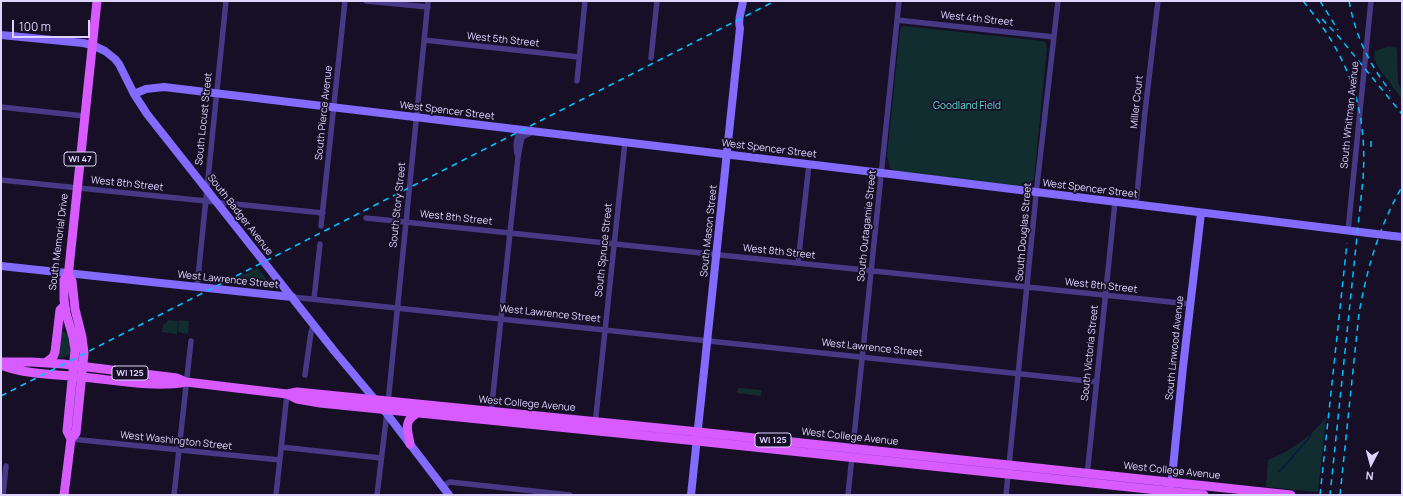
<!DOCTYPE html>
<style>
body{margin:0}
#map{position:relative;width:1403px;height:496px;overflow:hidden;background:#160f26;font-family:Manrope,sans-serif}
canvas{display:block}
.frame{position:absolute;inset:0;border:2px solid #ded4ff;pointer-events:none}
.north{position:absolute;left:1351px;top:444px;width:40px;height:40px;-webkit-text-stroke:3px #160f26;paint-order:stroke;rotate:186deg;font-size:11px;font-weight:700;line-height:16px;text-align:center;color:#ded4ff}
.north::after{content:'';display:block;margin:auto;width:14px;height:18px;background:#ded4ff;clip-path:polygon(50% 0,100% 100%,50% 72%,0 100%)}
.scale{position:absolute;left:12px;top:20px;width:78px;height:18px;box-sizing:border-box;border:2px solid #ded4ff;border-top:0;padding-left:5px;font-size:12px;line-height:14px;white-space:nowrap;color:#ded4ff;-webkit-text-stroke:3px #160f26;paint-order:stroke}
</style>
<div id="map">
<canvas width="1403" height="496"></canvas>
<div class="frame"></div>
<div class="north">N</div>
<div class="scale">100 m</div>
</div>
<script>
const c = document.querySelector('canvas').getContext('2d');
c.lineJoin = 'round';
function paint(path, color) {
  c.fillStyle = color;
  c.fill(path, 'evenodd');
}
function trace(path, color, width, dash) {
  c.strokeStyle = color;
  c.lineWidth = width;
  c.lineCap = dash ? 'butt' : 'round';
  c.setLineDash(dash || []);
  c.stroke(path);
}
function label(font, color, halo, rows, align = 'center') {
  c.font = font + ' Manrope,sans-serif';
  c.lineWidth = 3.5;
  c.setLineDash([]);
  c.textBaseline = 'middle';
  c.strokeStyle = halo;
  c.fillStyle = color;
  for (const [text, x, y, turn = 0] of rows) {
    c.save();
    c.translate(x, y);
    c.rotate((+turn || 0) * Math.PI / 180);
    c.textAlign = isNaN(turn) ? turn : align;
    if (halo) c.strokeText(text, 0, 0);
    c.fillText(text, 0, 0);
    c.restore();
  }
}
const green = new Path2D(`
 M904,26l139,15 3,2 1,5 -13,131 -5,6 -7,2 -127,-16 -5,-3 -3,-12 13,-125 1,-4z
 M1390,46l6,1 1,3 1,33 4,8v8l-24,-32 -4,-9 1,-7z
 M258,268l15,20 -47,-5z
 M169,320l9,1 -1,13 -15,-2 1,-7z
 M179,320l10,1 -1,13 -10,-2z
 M62,331c9,2 8,14 9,23l-9,4 -6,-1z
 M738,388l24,2 -1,6 -24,-3z
 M1326,417l-8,75 -52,-5 2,-27c24,-10 43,-23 58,-43z`);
const stream = new Path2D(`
 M1279,472l30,-34 2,-4`);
const street = new Path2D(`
 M366,1l62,6
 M897,20l157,17
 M424,40l155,17
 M651,58l6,-57
 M577,81l8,-80
 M1,107l83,9
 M518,157c-3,-9 -2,-19 3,-27
 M1,180l322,33
 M1136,205l9,-93 13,-111
 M366,218l824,86
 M321,226l24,-225
 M1348,231l23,-230
 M798,263l11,-99
 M197,287l29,-286
 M292,297l805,85
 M314,299l6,-55
 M305,375l6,-43 3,-7
 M388,403l40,-402
 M491,413l27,-256 4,-20 11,-5
 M595,425l30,-283
 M71,439l209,21
 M281,447l100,11
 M1087,476l28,-274
 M442,486l8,-4 120,13
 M3,495l3,-29
 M174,495l17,-154
 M276,495l11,-101
 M377,495l10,-83
 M848,495l51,-494
 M1006,495l31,-310 21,-184`);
const secondary = new Path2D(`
 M1,35l82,8 9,2 13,6 10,8 4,5 15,30 13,20 188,238 52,62 62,81
 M134,94l12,-5 18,-2 718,86 486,60
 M1393,236l9,1
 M1,266l291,31
 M1171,488l12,-121 18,-154
 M691,495l49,-467c-3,-8 2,-18 3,-27`);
const primary = new Path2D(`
 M1,362h30l32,2 114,14 9,4 101,12 10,-2 392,39 602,64
 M45,363l8,-6 2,-5 5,-42 4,-4
 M1,365c25,10 55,9 82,12 31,3 72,11 103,5
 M287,394l10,5 23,4 377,38 507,54
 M71,439l-4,-8 8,-81 -2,-13 -7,-24 -2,-13v-20l4,-6 1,-6 28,-267
 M410,444c-2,-13 -7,-23 6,-30
 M64,495l7,-56 5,-6 8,-80 -2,-16 -7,-28 -3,-28 -4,-7`);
const rail = new Path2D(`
 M1303,1c45,55 65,106 60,178l-33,316
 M1320,1l18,29
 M1349,1c7,36 19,61 41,90
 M1322,19l17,18 63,77
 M1371,141v10
 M1,396l774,-395
 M1320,495l27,-252
 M1340,495l19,-182c8,-44 20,-87 43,-126`);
const secondaryBridge = new Path2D(`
 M1368,233l25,3`);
const shields = [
 [80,159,32],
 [130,373,36],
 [773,440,36]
];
const shieldNames = [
 ["WI 47",80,159],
 ["WI 125",130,373],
 ["WI 125",773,440]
];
const streetNames = [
 ["West 4th Street",977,19,6],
 ["West 5th Street",503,40,6],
 ["Miller Court",1137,102,-84],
 ["West Spencer Street",447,111,7],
 ["South Pierce Avenue",324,113,-84],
 ["South Whitman Avenue",1350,115,-84],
 ["South Locust Street",204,119,-84],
 ["West Spencer Street",769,149,7],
 ["West 8th Street",127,184,6],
 ["West Spencer Street",1090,189,7],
 ["South Story Street",398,205,-84],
 ["South Badger Avenue",240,215,52],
 ["West 8th Street",456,218,6],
 ["South Outagamie Street",867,226,-84],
 ["South Mason Street",709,231,-84],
 ["South Douglas Street",1024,232,-85],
 ["South Memorial Drive",59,242,-83],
 ["South Spruce Street",604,250,-84],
 ["West 8th Street",779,252,6],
 ["West Lawrence Street",228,280,6],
 ["West 8th Street",1101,286,6],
 ["West Lawrence Street",550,314,6],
 ["West Lawrence Street",872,348,6],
 ["South Linwood Avenue",1175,348,-84],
 ["South Victoria Street",1090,353,-84],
 ["West College Avenue",527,404,5],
 ["West College Avenue",850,437,6],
 ["West Washington Street",176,441,6],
 ["West College Avenue",1172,471,6]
];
const parkNames = [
 ["Goodland Field",967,106]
];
paint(green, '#122d30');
trace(stream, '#091744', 1.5);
trace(street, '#463985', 5.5);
trace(secondary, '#826bff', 8);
trace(primary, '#d75bff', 9);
trace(rail, '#00c3ff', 1.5, [6, 5]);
trace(secondaryBridge, '#826bff', 8);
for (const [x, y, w] of shields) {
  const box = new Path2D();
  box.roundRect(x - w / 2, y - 7, w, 14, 3);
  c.fillStyle = '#160f26';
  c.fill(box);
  trace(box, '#ded4ff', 1);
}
label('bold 9px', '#ded4ff', null, shieldNames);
label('10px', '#ded4ff', '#160f26', streetNames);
label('10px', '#5ee1d2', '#160f26', parkNames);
</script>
